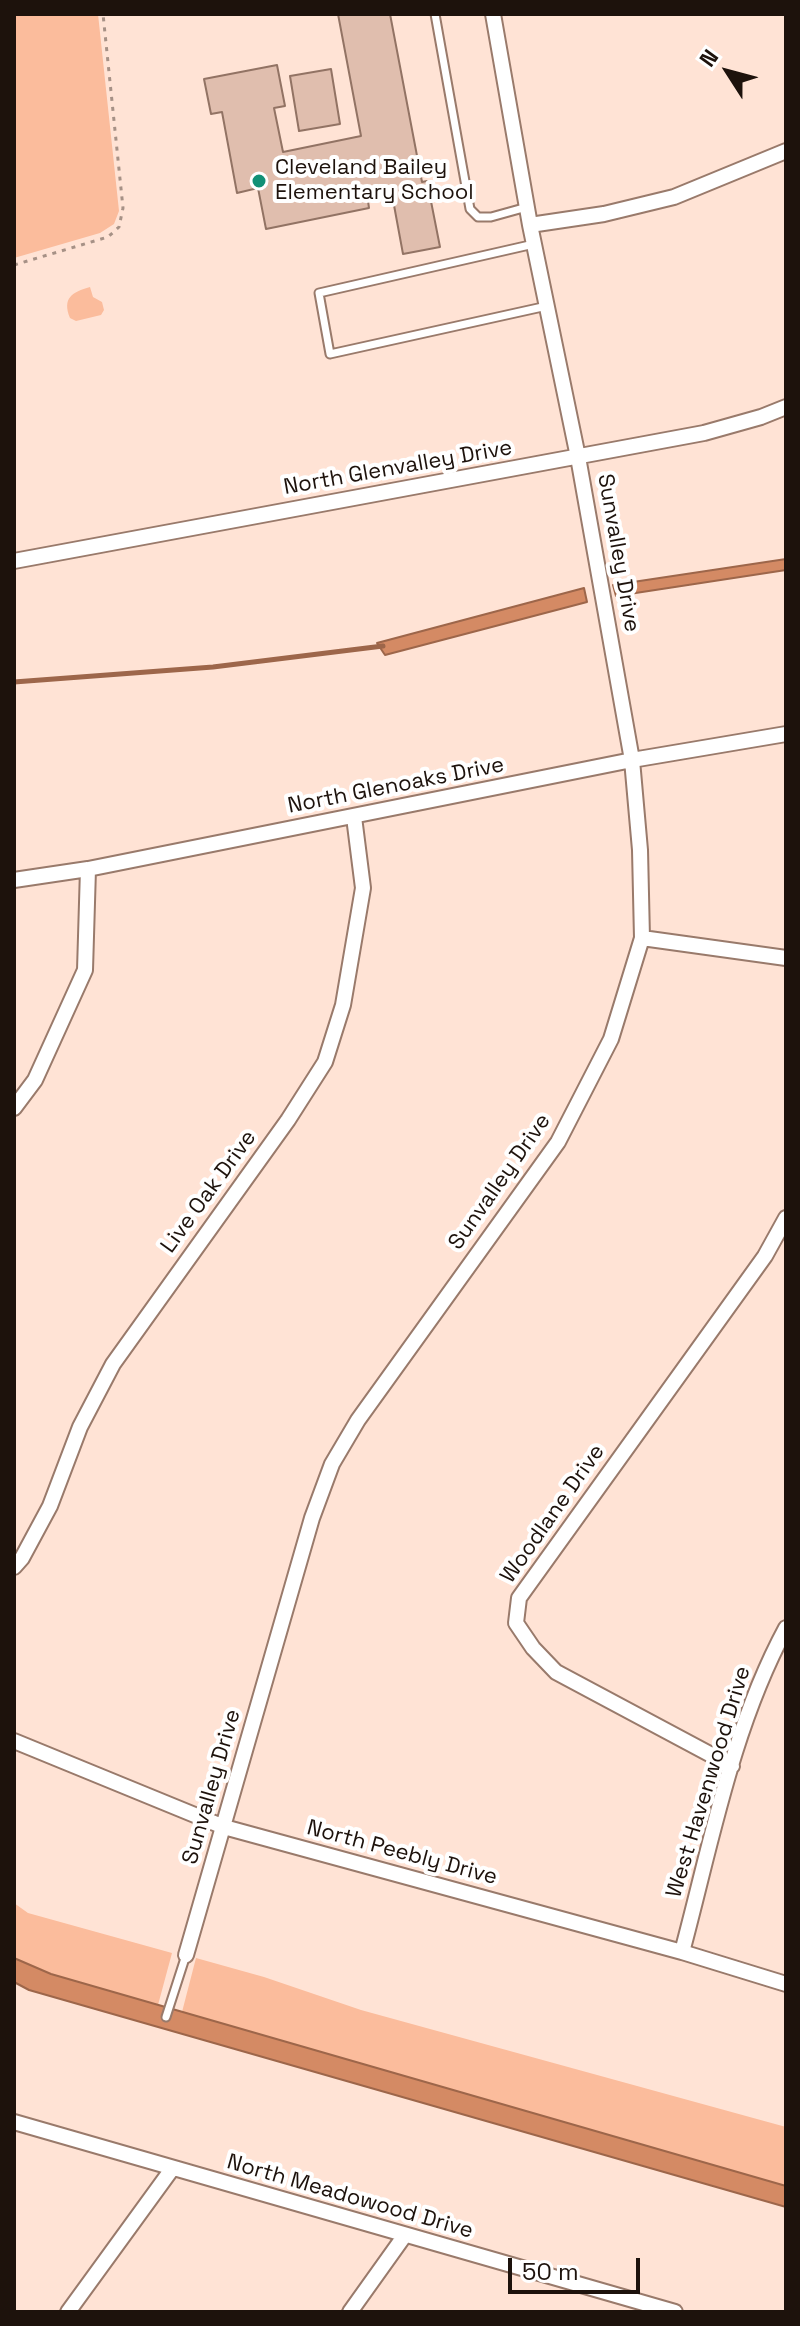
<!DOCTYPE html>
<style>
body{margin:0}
#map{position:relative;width:800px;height:2326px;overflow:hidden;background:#ffe3d5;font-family:"Space Grotesk",sans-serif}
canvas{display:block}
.frame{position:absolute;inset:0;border:16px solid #1d120c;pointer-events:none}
.north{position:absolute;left:688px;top:32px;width:80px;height:80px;-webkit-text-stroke:6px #fff;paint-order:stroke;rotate:306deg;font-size:22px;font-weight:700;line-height:32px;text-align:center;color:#1d120c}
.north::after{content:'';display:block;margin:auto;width:28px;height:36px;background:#1d120c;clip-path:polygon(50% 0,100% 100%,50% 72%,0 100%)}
.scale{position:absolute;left:508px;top:2258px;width:132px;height:36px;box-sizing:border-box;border:4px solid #1d120c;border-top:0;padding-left:10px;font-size:24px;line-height:28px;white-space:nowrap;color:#1d120c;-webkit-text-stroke:6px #fff;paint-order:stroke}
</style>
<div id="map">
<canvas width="800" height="2326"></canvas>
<div class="frame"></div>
<div class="north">N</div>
<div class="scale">50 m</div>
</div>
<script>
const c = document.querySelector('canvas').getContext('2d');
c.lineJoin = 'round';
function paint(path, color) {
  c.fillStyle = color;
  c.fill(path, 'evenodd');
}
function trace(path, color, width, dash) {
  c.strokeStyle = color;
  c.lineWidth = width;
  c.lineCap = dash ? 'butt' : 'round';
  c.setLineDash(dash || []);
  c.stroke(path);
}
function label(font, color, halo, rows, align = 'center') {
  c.font = font + ' "Space Grotesk",sans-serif';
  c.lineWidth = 8;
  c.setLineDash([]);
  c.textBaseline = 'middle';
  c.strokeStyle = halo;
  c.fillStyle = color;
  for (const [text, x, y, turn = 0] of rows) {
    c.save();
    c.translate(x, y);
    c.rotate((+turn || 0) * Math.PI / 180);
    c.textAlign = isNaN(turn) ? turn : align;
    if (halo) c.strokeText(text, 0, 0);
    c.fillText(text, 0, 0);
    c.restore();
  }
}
const green = new Path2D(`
 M14,14h84l21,197 -5,13 -14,9 -86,25z
 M90,287l3,10 9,5 2,8 -3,5 -25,6 -6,-3c-8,-20 2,-26 20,-31z
 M14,1903l14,10 144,40 -14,52 -107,-31 -37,-16z
 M196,1958l68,19 97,33 425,117v59l-604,-174z`);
const water = new Path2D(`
 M786,559v11l-170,26 -3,-11z
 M584,588l3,14 -202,53 -8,-12z
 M14,1958l37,16 735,212v21l-757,-217 -15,-8z`);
const stream = new Path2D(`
 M14,682l199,-15 170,-21`);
const building = new Path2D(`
 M338,14h52l32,168 5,-1 13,66 -37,7 -12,-65 -24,5 2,14 -103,21 -8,-41 -21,5 -15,-81 -11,2 -7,-35 73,-14 8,41 -11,2 9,44 78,-16z
 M331,69l9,55 -41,7 -9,-55z`);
const path = new Path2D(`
 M14,265l94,-28 11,-10 4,-19 -20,-194`);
const service = new Path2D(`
 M435,14l35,195 8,8h13l36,-10
 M534,244l-215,49 11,61 217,-48
 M166,2017l20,-62`);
const minor = new Path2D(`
 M530,225l74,-11 70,-17 112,-46
 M14,561l690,-128 57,-16 25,-10
 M14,880l74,-11 544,-109 154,-26
 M642,938l144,20
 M14,1108l21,-28 50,-110 3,-101
 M14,1567l8,-9 28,-52 30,-79 33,-63 175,-244 37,-58 18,-57 20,-117 -9,-71
 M14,1741l210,86 458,125 104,32
 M732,1766l-176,-94 -23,-24 -17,-25 3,-25 246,-342 21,-38
 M682,1952c29,-108 50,-224 104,-324
 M186,1955l126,-437 20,-54 26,-44 200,-278 53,-103 31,-101 -2,-88 -8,-90 -54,-303 -48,-232 -37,-211
 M14,2122l661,190
 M68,2312l104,-143
 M350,2312l55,-77`);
const markers = [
 [259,181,8,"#119076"]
];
const poiNames = [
 ["Cleveland Bailey",275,168],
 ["Elementary School",275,193]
];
const streetNames = [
 ["North Glenvalley Drive",398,468,-10],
 ["Sunvalley Drive",618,553,80],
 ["North Glenoaks Drive",396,786,-11],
 ["Sunvalley Drive",500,1182,-55],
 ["Live Oak Drive",209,1192,-54],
 ["Woodlane Drive",553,1514,-55],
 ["West Havenwood Drive",709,1782,-73],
 ["Sunvalley Drive",212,1787,-74],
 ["North Peebly Drive",402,1853,15],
 ["North Meadowood Drive",350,2197,16]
];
paint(green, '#fbbc9c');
paint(water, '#d48a64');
trace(water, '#9d664a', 2);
trace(stream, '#9d664a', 5);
paint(building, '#e0beae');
trace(building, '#927364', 2);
trace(service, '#997a6b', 11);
trace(minor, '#997a6b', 18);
trace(path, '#a69186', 3, [4, 6]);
trace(service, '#fff', 7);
trace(minor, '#fff', 14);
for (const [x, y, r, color] of markers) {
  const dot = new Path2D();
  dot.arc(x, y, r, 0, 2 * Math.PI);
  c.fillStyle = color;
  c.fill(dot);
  trace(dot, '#fff', 3);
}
label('22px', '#1d120c', '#fff', poiNames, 'left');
label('22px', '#1d120c', '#fff', streetNames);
</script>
